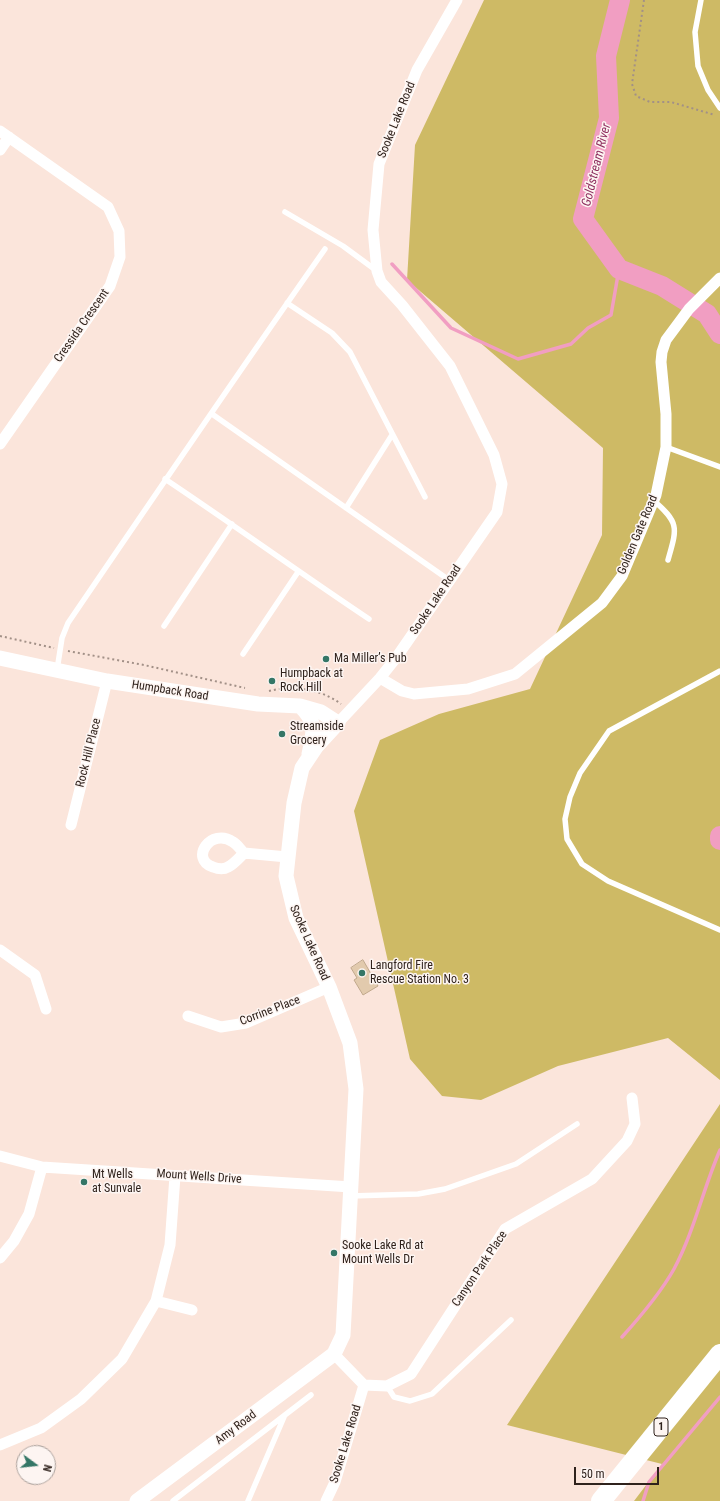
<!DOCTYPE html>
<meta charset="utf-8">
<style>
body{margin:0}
#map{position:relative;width:720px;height:1501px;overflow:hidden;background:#fbe5db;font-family:"Roboto Condensed",sans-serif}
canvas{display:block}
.north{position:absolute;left:16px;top:1445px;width:40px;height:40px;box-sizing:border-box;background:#fdf5f2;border:1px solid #aba19c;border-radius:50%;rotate:105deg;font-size:11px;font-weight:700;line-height:16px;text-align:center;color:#2f221c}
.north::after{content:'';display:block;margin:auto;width:14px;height:18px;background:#347666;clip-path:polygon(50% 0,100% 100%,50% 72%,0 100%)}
.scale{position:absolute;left:574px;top:1467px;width:85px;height:18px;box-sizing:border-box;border:2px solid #2f221c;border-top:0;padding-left:5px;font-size:12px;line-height:14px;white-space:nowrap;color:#2f221c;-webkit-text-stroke:3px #fdf5f2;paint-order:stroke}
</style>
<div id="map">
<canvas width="720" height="1501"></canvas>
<div class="north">N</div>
<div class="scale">50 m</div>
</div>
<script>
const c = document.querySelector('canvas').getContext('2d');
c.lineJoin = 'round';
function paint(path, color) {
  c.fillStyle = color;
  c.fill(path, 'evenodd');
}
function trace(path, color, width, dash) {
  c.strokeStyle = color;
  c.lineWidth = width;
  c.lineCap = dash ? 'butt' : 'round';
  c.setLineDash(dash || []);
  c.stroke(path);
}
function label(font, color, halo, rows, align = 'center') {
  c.font = font + ' "Roboto Condensed",sans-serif';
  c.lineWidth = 3;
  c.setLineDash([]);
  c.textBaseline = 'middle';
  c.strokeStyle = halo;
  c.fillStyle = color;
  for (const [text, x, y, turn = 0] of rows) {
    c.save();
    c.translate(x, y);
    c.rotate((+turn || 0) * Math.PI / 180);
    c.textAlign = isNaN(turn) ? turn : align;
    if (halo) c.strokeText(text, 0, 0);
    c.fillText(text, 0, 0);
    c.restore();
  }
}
const forest = new Path2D(`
 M484,0h236v1080l-52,-42 -110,28 -77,34 -39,-4 -32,-37 -56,-248 26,-71 59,-26 91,-25 72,-154 1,-87 -196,-168 8,-135z
 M720,1104v397h-86l28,-37 -155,-39z`);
const stream = new Path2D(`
 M392,264l59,64 67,31 53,-15 17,-16 23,-13 8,-46
 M622,1337c19,-21 38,-43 52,-68 20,-37 29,-80 46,-119
 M643,1501l6,-19 71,-85`);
const river = new Path2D(`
 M620,0l-14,56 3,62 -26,101 36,50 43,17 45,28 13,20
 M720,836v4`);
const building = new Path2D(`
 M363,960l15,26 -15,9 -9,-15 3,-2 -6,-10z`);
const path = new Path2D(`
 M644,0l-12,84 4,12 14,6h21l44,13
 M0,636l54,12
 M68,651l76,14 101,23
 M269,691c24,-6 52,-2 72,13`);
const lane = new Path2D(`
 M701,0l-6,32 3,34 10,24 12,18
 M285,212l58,34 34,25
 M287,303l45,30 18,19 75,145
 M212,414l237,166
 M666,447l54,20
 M165,479c69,46 135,94 204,140
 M653,500c27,23 24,28 15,60
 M346,508l46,-73
 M164,626l68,-102
 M243,654l55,-82
 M57,670l5,-32 6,-15c85,-125 170,-250 257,-374
 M720,671l-111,60 -29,42 -10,24 -5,22 2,20 15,25 26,17 112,49
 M350,1196l68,-2 27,-5 71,-25 61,-40
 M387,1386l7,11 16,4 22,-7 79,-74
 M173,1501l138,-106
 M248,1501l36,-84`);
const street = new Path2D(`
 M0,131l108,76 11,24 1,26 -10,29 -110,158
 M0,150l9,-13
 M380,678l22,13 12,3 54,-5 47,-15 87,-71 20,-27 34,-81 10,-48v-33l-5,-52 1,-10 4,-12 23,-31 31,-31
 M338,723l42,-45 16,-20 101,-146 5,-28 -8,-29 -44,-89 -48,-61 -21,-23 -4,-11 -4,-41 6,-66 38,-94 40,-70
 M71,825l36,-144
 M244,853c-5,5 -10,11 -16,14 -5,3 -10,2 -15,0 -24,-8 -2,-40 20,-25 4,2 7,7 11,11l43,4
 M0,950l35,25 11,34
 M188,1016l33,11 25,-4 83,-36
 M0,1156l42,11 309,20
 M0,1258l14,-17 15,-27 13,-47
 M156,1301l36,9
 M334,1354l30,31 23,1 24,-12 94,-145 87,-50 35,-38 8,-17 -3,-26
 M0,1445l41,-17 40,-29 41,-40 34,-58 14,-56 5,-69
 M326,1501l9,-19 29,-97`);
const secondary = new Path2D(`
 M0,658l107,23 151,23 42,2 21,6 17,11 -22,24 -14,21 -8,35 -8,73 10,42 33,69 21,56 6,46 -13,246 -9,19 -197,147
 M300,706c17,16 14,26 9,48`);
const highway = new Path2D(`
 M601,1501l119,-147`);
const markers = [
 [326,659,4,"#347666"],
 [272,681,4,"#347666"],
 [282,734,4,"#347666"],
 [362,973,4,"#347666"],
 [84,1182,4,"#347666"],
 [334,1253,4,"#347666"]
];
const shields = [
 [661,1427,14]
];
const shieldNames = [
 ["1",661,1427]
];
const streetNames = [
 ["Sooke Lake Road",397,120,-68],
 ["Cressida Crescent",82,326,-55],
 ["Golden Gate Road",638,535,-67],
 ["Sooke Lake Road",436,600,-56],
 ["Humpback Road",170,691,9],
 ["Rock Hill Place",89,753,-76],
 ["Sooke Lake Road",309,943,66],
 ["Corrine Place",270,1011,-21],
 ["Mount Wells Drive",199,1177,4],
 ["Canyon Park Place",480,1269,-56],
 ["Amy Road",236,1428,-37],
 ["Sooke Lake Road",346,1444,-73]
];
const poiNames = [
 ["Ma Miller’s Pub",334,659],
 ["Humpback at",280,674],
 ["Rock Hill",280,688],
 ["Streamside",290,727],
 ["Grocery",290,741],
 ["Langford Fire",370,966],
 ["Rescue Station No. 3",370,980],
 ["Mt Wells",92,1175],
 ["at Sunvale",92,1189],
 ["Sooke Lake Rd at",342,1246],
 ["Mount Wells Dr",342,1260]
];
const waterNames = [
 ["Goldstream River",597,165,-76]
];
paint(forest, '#ceba65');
trace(stream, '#f19ec2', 3.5);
trace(river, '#f19ec2', 20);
paint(building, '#e2caad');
trace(building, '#c0a88c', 1);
trace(path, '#a29087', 2, [2, 3]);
trace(lane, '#fff', 5.5);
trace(street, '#fff', 11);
trace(secondary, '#fff', 15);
trace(highway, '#fff', 20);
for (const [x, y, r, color] of markers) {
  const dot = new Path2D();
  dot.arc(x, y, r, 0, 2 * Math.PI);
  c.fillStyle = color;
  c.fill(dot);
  trace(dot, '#fdf5f2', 1.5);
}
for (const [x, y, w] of shields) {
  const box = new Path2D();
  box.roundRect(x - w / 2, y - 9, w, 18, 3);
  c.fillStyle = '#fdf5f2';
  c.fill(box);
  trace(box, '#2f221c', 1);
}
label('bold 11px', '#2f221c', null, shieldNames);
label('12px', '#2f221c', '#fdf5f2', streetNames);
label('12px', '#2f221c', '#fdf5f2', poiNames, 'left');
label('italic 13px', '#8e2e5f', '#fdf5f2', waterNames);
</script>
